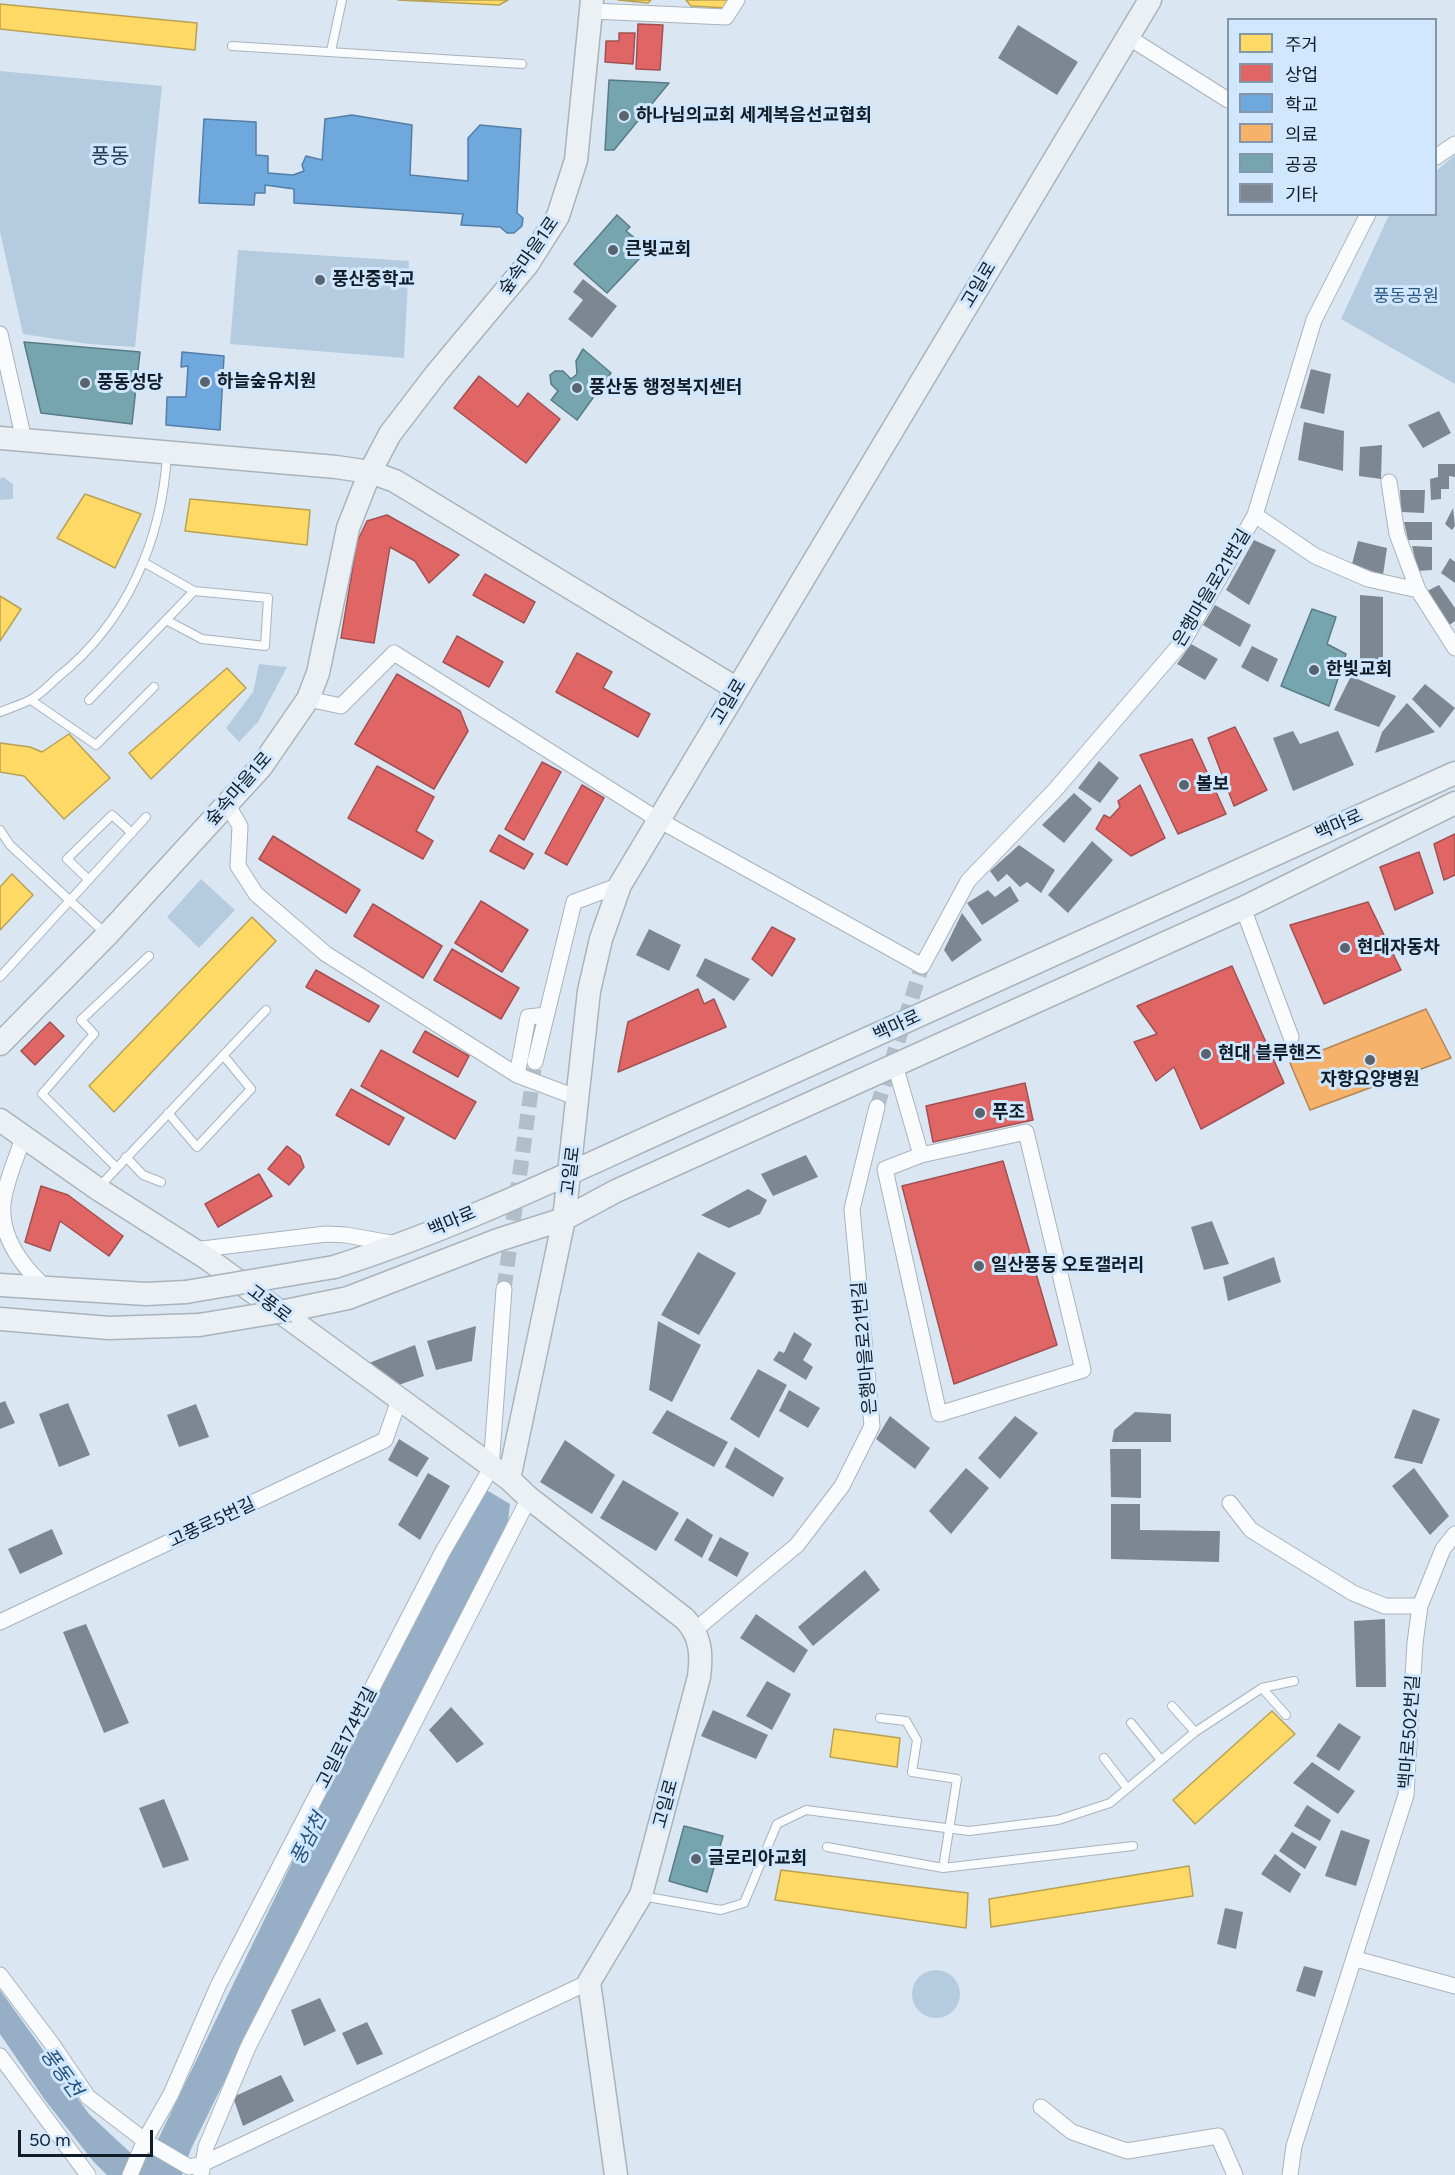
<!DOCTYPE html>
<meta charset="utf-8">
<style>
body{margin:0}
#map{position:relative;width:1455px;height:2175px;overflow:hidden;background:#dae7f2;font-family:Figtree,"Noto Sans KR",sans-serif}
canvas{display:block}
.legend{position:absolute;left:1227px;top:18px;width:210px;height:198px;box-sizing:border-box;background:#d0e7fd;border:2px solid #8496a7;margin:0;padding:8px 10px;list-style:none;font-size:18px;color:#131d27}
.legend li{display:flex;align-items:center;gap:12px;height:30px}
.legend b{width:30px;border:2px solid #8496a7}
.scale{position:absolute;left:18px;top:2130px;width:135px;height:27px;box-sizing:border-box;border:3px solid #131d27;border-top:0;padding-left:8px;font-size:18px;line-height:21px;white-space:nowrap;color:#131d27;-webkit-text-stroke:4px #d0e7fd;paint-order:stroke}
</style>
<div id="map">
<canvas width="1455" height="2175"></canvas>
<ul class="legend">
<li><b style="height:16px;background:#ffd966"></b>주거</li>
<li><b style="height:16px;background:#e06666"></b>상업</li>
<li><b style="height:16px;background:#6fa8dc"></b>학교</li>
<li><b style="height:16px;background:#f6b26b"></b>의료</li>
<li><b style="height:16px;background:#76a5af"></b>공공</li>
<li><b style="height:16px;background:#7d8791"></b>기타</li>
</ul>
<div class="scale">50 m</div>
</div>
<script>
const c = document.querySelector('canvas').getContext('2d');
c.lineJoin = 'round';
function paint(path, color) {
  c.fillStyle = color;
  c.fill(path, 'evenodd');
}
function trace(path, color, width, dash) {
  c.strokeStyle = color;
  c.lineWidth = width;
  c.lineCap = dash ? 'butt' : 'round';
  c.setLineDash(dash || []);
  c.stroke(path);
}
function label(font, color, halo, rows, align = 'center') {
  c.font = font + ' Figtree,"Noto Sans KR",sans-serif';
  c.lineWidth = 6;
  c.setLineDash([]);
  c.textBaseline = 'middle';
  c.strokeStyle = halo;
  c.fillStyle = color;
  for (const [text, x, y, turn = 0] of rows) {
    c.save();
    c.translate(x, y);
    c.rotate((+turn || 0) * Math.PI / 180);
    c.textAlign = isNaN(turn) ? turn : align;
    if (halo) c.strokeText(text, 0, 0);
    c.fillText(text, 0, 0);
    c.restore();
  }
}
const green = new Path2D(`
 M0,71l162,15 -27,261 -46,-3 -66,-10 -23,-102z
 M1455,155v229l-114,-65 48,-104 47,-1v-43z
 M238,250l171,11 -5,97 -174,-14z
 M3,477l10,7v15l-13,1v-21z
 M259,664l28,3 -29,55 -19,20 -13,-14 27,-36z
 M201,879l34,31 -36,38 -32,-31z
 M912 1994a24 24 0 1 1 48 0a24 24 0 1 1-48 0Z`);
const water = new Path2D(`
 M483,1488l27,16 -2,18 -293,578 -24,49 -9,26h-75l-14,-14 -48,-61 -45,-66v-44l89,124 46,43 7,2 8,-3 167,-345z`);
const homes = new Path2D(`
 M398,0h110l-9,5z
 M618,0h33l-3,3z
 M686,0h47l-7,8 -35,-2z
 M0,4l197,19 -2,27 -195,-21z
 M85,494l56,20 -26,54 -58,-30z
 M190,499l120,11 -3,35 -122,-14z
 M0,596l21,13 -21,32z
 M227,668l19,20 -95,91 -22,-26z
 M69,734l41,44 -46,41 -40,-43 -24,-4v-29l30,4 12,5z
 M12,874l21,21 -33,35v-43z
 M252,917l24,24 -162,171 -25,-26z
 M1272,1711l23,23 -100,90 -22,-24z
 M834,1729l66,9 -3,29 -67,-10z
 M1189,1866l4,30 -202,31 -2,-28z
 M781,1870l187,23 -2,35 -191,-28z`);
const shops = new Path2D(`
 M638,24l25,1 -3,45 -24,-1z
 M619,33h16l-2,31 -28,-2 1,-21h13z
 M479,376l39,31 10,-14 32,26 -34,44 -72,-55z
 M387,515l72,40 -30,28 -14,-22 -25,-14 -16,96 -33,-5 16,-96 10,-21z
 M485,574l50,28 -11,21 -51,-28z
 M457,636l46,26 -14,25 -46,-25z
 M577,653l35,19 -9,16 47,26 -12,23 -82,-45z
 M397,674l63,37 8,20 -34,58 -79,-45z
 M1235,727l32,63 -33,16 -26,-68z
 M1192,739l34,75 -48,20 -38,-79z
 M542,762l19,10 -37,68 -19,-11z
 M377,766l57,31 -18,34 17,10 -10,18 -75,-41z
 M582,785l22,13 -37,67 -22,-12z
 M1140,785l25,53 -34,18 -35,-27 8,-14 6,3 10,-11 -2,-6z
 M1455,834v41l-11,5 -10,-36z
 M499,835l34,19 -9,15 -34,-18z
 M273,836l87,54 -14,23 -87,-54z
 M1419,852l14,41 -38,17 -15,-43z
 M481,901l47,29 -26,42 -47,-29z
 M1368,902l33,68 -77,34 -34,-79z
 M373,904l69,42 -19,32 -69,-42z
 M772,927l23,12 -23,37 -20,-17z
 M452,949l67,39 -18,31 -67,-39z
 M1232,966l52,117 -83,46 -27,-62 -18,14 -22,-39 23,-8 -20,-28z
 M316,970l63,36 -10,16 -63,-35z
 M698,989l6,15 10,-5 12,28 -108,45 10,-50z
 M50,1022l14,14 -29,29 -14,-14z
 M425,1031l44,25 -11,21 -45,-25z
 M381,1050l95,52 -21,37 -94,-53z
 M1025,1083l8,37 -100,22 -7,-36z
 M351,1089l53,29 -15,27 -53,-30z
 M287,1146l13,10 4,11 -15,18 -21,-16z
 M1003,1161l54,184 -103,39 -52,-198z
 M259,1174l13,22 -54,31 -13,-23z
 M41,1186l27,9 55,41 -14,20 -49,-35 -10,30 -25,-9z`);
const schools = new Path2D(`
 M352,115l60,10 -2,50 58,6v-43l12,-13 41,4 -4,84 6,5 -1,8 -8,7h-7l-7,-6 -39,-2 2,-11 -169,-11v-14l-29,-4v8h-10l-1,12 -55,-2 5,-84 52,3v33l12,1v17l25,2 11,-4 -2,-6 4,-9 16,4 3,-41z
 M182,352l42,4 -4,74 -54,-5 1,-28h19l2,-31 -7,1z`);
const health = new Path2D(`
 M1426,1009l25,49 -141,52 -20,-47z`);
const public = new Path2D(`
 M609,80l60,3 -55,67h-9z
 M617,215l13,12 -4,4 15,12 -1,15 -33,35 -33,-29z
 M24,342l116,10 -8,72 -91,-11z
 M583,349l28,24 -34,47 -26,-20 7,-9 -7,-7 -1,-9 5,-4h8l8,8 6,-5 -1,-13z
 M1312,609l24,8 -9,27 19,10 -17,52 -48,-20z
 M684,1826l39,10 -16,56 -38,-11z`);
const building = new Path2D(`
 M1018,25l60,37 -21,33 -59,-37z
 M583,279l34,27 -25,32 -24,-19 15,-19 -10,-8z
 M1311,369l20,5 -7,40 -24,-6z
 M1439,411l12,22 -28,15 -15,-23z
 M1304,422l40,9 -1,40 -45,-11z
 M1382,445l-1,34 -22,-3 1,-29z
 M1438,464h17v13l-6,-1v13h-8v10l-10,1 -1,-21 8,-2z
 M1400,490h25l-1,23 -23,-1z
 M1453,508l2,18 -3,4 -7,-6z
 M1404,522h28v18h-24z
 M1254,540l22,10 -27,55 -23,-15z
 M1358,541l29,7 -4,27 -31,-11z
 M1412,546l20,1v23l-14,1z
 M1450,558l5,4v21l-14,-10z
 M1439,585l16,23v13l-7,5 -21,-35z
 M1360,595l23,2v69l-23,1z
 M1215,605l36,20 -11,22 -37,-22z
 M1191,644l27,15 -13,21 -28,-16z
 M1252,646l26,13 -10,23 -27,-15z
 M1351,676l45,20 -17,31 -45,-17z
 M1425,684l30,24 -15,20 -28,-29z
 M1407,703l28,29 -60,21 7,-21z
 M1293,731l7,13 38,-13 16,34 -61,26 -20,-53z
 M1099,761l20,17 -19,25 -22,-15z
 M1074,793l18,16 -28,34 -22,-18z
 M1092,841l21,19 -45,53 -20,-18z
 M1019,845l36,25 -14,23 -14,-11 -7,5 -13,-13 -9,8 -8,-11z
 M1010,886l9,15 -37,24 -15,-22 21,-13 7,7z
 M962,913l20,27 -30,22 -8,-12z
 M649,929l32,16 -12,26 -33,-16z
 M705,958l45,21 -16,22 -38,-25z
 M806,1155l12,22 -45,19 -12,-22z
 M748,1189l19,11 -7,14 -31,14 -28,-13z
 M1212,1221l17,43 -25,6 -13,-43z
 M698,1252l38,21 -37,62 -38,-20z
 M1274,1257l7,25 -53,19 -5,-24z
 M658,1321l43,24 -29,57 -23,-12z
 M476,1326l-4,35 -36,9 -9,-29z
 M794,1332l18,12 -9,16 10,7 -7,13 -33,-20 6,-9 5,2z
 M415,1345l9,31 -28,10 -27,-23z
 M758,1369l29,16 -28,53 -29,-19z
 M789,1390l31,18 -12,20 -29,-17z
 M5,1401l10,22 -15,6v-26z
 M68,1403l22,52 -31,12 -20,-53z
 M196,1404l13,33 -30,10 -12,-32z
 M1413,1409l27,10 -18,45 -28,-6z
 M667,1410l61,32 -14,25 -62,-34z
 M1135,1412l36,2v28h-59l2,-12z
 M890,1416l40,32 -15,21 -39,-30z
 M1015,1416l23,17 -38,46 -22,-21z
 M399,1439l30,19 -12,19 -29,-17z
 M565,1440l50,35 -23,39 -52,-32z
 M735,1447l49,31 -11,19 -48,-30z
 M1110,1449h31v49l-30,-1z
 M966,1468l23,20 -38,46 -22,-23z
 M1414,1468l35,48 -19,19 -38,-49z
 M428,1473l22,13 -30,54 -22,-15z
 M623,1480l56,33 -23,38 -56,-33z
 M1111,1504h29v26l80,1 -1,31 -108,-3z
 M687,1518l26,17 -11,23 -28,-18z
 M52,1529l11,25 -43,20 -12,-25z
 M720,1537l29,16 -12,24 -29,-17z
 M865,1570l15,20 -67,56 -15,-19z
 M756,1614l52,36 -14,23 -54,-35z
 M1385,1619l1,68h-30l-2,-66z
 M86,1624l43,99 -25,10 -41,-101z
 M767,1681l24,13 -19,36 -26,-14z
 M451,1707l33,37 -27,19 -28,-33z
 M713,1710l55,25 -12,24 -55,-23z
 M1339,1723l22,14 -22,34 -23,-15z
 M1312,1762l43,29 -17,23 -45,-31z
 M164,1799l25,61 -26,8 -24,-60z
 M1307,1805l24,15 -11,21 -26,-15z
 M1341,1830l29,10 -14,46 -31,-10z
 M1292,1832l25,15 -12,22 -26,-18z
 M1275,1854l26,20 -11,19 -29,-19z
 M1225,1908l18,4 -7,37 -19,-5z
 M1304,1966l19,5 -8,26 -19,-6z
 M320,1998l16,33 -32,15 -13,-36z
 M367,2022l16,32 -26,11 -15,-32z
 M281,2075l13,26 -51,25 -10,-29z`);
const streetTunnel = new Path2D(`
 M877,1107l45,-141
 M504,1289l31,-227`);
const lane = new Path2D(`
 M232,46l290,18
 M331,51l11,-51
 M145,563l49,28 74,7 -3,48 -63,-7 -36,-19
 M31,700l65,45 58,-58
 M89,700l105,-109
 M0,712c10,-4 20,-7 30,-12 10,-5 19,-15 28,-23 69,-55 104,-137 109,-223
 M0,830l10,15 96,89
 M89,880l-22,-21 45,-44 20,18
 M0,977l146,-160
 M168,1113l29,34 54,-58 -28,-34
 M126,1157l17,18 18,7
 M116,1167l-74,-73 52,-60 -13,-14 68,-64
 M99,1187l167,-177
 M1262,1688l24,27
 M1172,1706l23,26
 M880,1718l26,3 11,19 -5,32 45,7 -14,89
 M1131,1723l30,37
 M1104,1758l23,30
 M827,1847l116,21 190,-22
 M642,1896l79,14 23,-7 33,-79 29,-14 163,21 89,-11 52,-17 85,-71 67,-44 32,-7`);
const street = new Path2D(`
 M592,11l134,6 11,-17
 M1128,37l100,63
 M1436,157l19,-13
 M0,334l24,106
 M1389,482l8,52 21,56
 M1255,515l60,41 53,23 50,11 37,58
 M308,699l33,7 53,-53 263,166 265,147 46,-85 87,-91 129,-150 71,-125 59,-195 54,-106
 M227,804l13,22 -2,40 18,28 70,60 191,121 61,23
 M1243,908l48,129
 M535,1062l39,-160 46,-17
 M895,1065l26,90
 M517,1075l11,-58 18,-2
 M1026,1132l57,238 -144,44 -54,-245 36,-14z
 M23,1137c-6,21 -18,45 -20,67 -3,34 20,63 43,84
 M194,1250l132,-16 20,1 51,9
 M1230,1503l21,27 102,63 32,13h35
 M0,1622l385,-182 14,-40
 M695,1630l102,-85 45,-59 30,-60 -20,-217 25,-102
 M1356,1959l99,27
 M0,1975l52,69 36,53 60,46 41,24 13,-3 387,-182
 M0,2056l88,119
 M1041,2107l31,25 55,19 91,-15 17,39
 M130,2175l15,-35 26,-46 47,-108 224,-433 49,-85 13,-179
 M201,2175l5,-28 42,-100 281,-549
 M1290,2175l4,-29 112,-351 9,-152 5,-37 23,-57 12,-15`);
const secondary = new Path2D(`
 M0,438l336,29 34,5 25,9 342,208
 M0,1044l107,-109 154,-168 47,-68 10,-26 30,-145 22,-56 20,-38 46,-60 91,-109 31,-49 18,-56 16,-160
 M0,1120l98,69 110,70 301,220 20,19 156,121c16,17 17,35 14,58l-58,218 -52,87 27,193
 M334,1267c130,-41 255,-104 380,-159 248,-110 493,-225 741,-335
 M0,1285l146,9 40,-2
 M290,1310l58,-12 150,-58 66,-21 52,-28 627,-283 212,-105
 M0,1319l109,9 90,-3
 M509,1479l55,-260 25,-228 12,-52 19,-54 530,-885`);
const secondaryBridge = new Path2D(`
 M186,1292l148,-25
 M199,1325l91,-15`);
const markers = [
 [624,116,6,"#59646e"],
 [613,250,6,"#59646e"],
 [320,280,6,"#59646e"],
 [205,382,6,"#59646e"],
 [85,383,6,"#59646e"],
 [577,388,6,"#59646e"],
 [1314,670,6,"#59646e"],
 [1184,785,6,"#59646e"],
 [1345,948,6,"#59646e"],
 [1206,1054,6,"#59646e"],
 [1370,1060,6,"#59646e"],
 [980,1113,6,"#59646e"],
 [979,1266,6,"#59646e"],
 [696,1859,6,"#59646e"]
];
const poiNames = [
 ["하나님의교회 세계복음선교협회",636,116],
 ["큰빛교회",625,250],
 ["풍산중학교",332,280],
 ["하늘숲유치원",217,382],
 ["풍동성당",97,383],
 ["풍산동 행정복지센터",589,388],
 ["한빛교회",1326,670],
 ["볼보",1196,785],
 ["현대자동차",1357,948],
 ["현대 블루핸즈",1218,1054],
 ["자향요양병원",1370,1080,"center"],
 ["푸조",992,1113],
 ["일산풍동 오토갤러리",991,1266],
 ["글로리아교회",708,1859]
];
const streetNames = [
 ["숲속마을1로",529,256,-55],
 ["고일로",979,285,-59],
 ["은행마을로21번길",1212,588,-59],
 ["고일로",729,702,-59],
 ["숲속마을1로",239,789,-49],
 ["백마로",1339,825,-24],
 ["백마로",897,1026,-25],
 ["고일로",571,1171,-83],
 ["백마로",452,1222,-23],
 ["고풍로",269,1304,37],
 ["은행마을로21번길",865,1348,-95],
 ["고풍로5번길",212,1523,-25],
 ["백마로502번길",1410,1732,-86],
 ["고일로174번길",347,1738,-63],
 ["고일로",666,1804,-75]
];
const parkNames = [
 ["풍동공원",1406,297]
];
const waterNames = [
 ["풍삼천",309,1839,-63],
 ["풍동천",61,2073,54]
];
const quarterNames = [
 ["풍동",110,157]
];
paint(green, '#b5cce0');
paint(water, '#96afc7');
paint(homes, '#ffd966');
trace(homes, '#b8a153', 1.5);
paint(shops, '#e06666');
trace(shops, '#a25053', 1.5);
paint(schools, '#6fa8dc');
trace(schools, '#537ea6', 1.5);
paint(health, '#f6b26b');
trace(health, '#b28557', 1.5);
paint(public, '#76a5af');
trace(public, '#587c86', 1.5);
paint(building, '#7d8791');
trace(streetTunnel, '#b2bfc9', 15, [15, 8]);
trace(lane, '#a8b3bc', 10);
trace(street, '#a8b3bc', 17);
trace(secondary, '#a8b3bc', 25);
trace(lane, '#f9fbfd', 8);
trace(street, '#f9fbfd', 15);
trace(secondary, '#eaf0f4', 22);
trace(secondaryBridge, '#a8b3bc', 25, []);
trace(secondaryBridge, '#eaf0f4', 22);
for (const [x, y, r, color] of markers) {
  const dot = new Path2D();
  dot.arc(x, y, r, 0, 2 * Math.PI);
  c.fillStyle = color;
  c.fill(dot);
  trace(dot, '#d0e7fd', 2);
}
label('bold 18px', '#131d27', '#d0e7fd', poiNames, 'left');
label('18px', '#131d27', '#d0e7fd', streetNames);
label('18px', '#2b5982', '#d0e7fd', parkNames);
label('italic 20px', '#24527b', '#d0e7fd', waterNames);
label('21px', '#233a50', '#d0e7fd', quarterNames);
</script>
